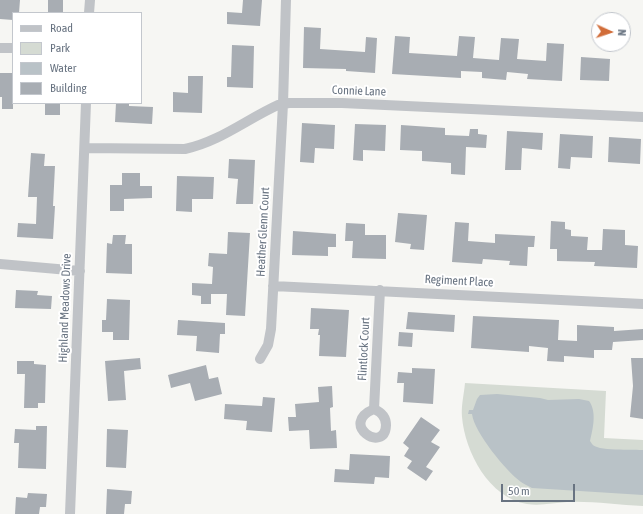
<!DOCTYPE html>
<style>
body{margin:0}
#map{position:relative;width:643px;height:514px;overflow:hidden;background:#f6f6f3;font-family:"Asap Condensed",sans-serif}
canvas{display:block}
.legend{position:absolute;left:12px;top:12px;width:130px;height:92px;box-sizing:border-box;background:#fff;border:1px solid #c3c7cd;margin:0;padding:5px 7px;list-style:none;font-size:12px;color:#687381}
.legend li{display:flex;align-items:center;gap:8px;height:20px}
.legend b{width:20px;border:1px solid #c3c7cd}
.north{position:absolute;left:591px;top:12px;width:40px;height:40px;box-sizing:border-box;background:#fff;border:1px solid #c3c7cd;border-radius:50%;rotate:93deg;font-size:11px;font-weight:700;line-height:16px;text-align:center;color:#687381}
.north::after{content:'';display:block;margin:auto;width:14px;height:18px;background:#d16d39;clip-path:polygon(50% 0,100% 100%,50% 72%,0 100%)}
.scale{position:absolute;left:501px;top:484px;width:74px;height:18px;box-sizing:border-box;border:2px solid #687381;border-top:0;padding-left:5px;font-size:12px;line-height:14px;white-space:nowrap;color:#687381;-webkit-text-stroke:3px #fff;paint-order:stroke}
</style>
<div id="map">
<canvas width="643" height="514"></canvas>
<ul class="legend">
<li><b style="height:5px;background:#c0c3c7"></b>Road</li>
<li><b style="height:11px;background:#d5dbd3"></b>Park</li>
<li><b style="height:11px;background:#b9c2c7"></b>Water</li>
<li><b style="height:11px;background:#a8adb3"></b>Building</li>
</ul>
<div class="north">N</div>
<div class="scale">50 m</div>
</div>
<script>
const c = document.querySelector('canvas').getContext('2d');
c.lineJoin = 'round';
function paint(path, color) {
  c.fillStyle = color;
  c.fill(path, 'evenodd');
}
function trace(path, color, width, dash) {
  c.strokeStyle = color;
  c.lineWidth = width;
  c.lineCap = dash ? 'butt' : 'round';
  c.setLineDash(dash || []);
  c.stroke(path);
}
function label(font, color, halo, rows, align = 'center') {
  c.font = font + ' "Asap Condensed",sans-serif';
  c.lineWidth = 4;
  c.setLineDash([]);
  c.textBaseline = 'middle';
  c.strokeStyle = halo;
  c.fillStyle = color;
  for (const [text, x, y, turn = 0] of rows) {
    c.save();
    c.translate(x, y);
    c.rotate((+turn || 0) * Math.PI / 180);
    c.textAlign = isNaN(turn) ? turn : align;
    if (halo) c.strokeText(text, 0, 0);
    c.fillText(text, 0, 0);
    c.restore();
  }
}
const green = new Path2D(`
 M465,383l141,8 -2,47 39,2v66c-25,-1 -51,-5 -76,-4 -13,1 -27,4 -40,2 -38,-6 -62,-52 -65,-87 -1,-11 2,-23 3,-34z`);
const water = new Path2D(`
 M497,394l43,4 8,2 31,-1 10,2c8,11 4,27 1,40 2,3 3,5 7,6 11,4 34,2 46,3v45l-111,-7c-4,-2 -8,-4 -11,-6 -15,-11 -47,-50 -49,-68h-4l1,-4h4l4,-11 3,-4z`);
const building = new Path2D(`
 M0,0h20l-1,13h-6v7l-13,-1z
 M48,0h15v12h-15z
 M243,0h19l-2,26 -33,-2v-12l15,1z
 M304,27l17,1 -1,21 45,3 1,-15 11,1 -2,35 -29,-2v-2l-43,-1z
 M395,36l15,1 -1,16 48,3 2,-20 16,1 -2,21 26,2 2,-22 18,1 -2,20 29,2 1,-18 17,1 -2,37 -35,-2 1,-5 -21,-2 -1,8 -24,-2v-6l-21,-1v7l-69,-4z
 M232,45l22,1 -1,42 -26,-1v-10h4z
 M581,57l29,2 -1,22 -29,-1z
 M0,73h13v36h-11v-12h-2z
 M188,76h15l-1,37 -29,-1v-20l15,1z
 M45,103h15v12h-15z
 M116,103h13v3l24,1 -1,17 -37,-2z
 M302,123l33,2 -1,24 -19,-1 -1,15 -14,-1z
 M355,124l31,1 -1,26 -22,-1v11l-10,-1z
 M401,125l44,3v7l24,1 1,-7h8v5l9,1 -1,13 -20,-1 -1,28 -14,-1v-11l-29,-2v-10l-22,-1z
 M507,131l36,2 -1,17 -20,-2 -1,22h-16z
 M560,134l33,2 -1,22 -21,-1 -1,12 -12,-1z
 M609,137l32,2 -1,25 -32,-2z
 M31,153l14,1 -1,12h11l-2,40h2l-2,33 -36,-2 1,-14 18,1 1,-27h-9z
 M229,159l26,1 -2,44h-17l2,-25 -10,-1z
 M122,173h18v13h12v12l-28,1v12h-14v-26h12z
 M177,176l37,1 -1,22h-21v13l-16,-1z
 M398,213l29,2 -3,35 -14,-1 1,-5 -16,-2z
 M551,221l14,1v7l6,1v6l17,1 -1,13h15l1,-21 22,1v15l13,1 -1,22 -43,-2 1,-4 -38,-1v-12h-7z
 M455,222l14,1 -1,18 27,2v-9l40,2 -1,11h-6l-1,19 -18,-1 1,-4 -27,-2 -1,5 -30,-2z
 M346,223l19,1v11h21v24l-34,-1 1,-17h-8z
 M293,231l43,3v13h-8v9l-36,-1z
 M228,232l22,1 -5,83 -19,-1 1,-21h-16v10h-10v-8l-9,-1v-12l20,1 1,-17 -5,-1 1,-13 18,1z
 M113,235h13l-1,9h7v30l-26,-1 1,-30 5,1z
 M16,290l22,1 -1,4 15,1 -1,13 -36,-1z
 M107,299l23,1 -1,40h-16v-8h-11v-12h4z
 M311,308l38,2 -3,47 -27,-1 1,-21h-2l1,-6h-9z
 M408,312l47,3 -1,17 -48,-3z
 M473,316l86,4 -1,20 19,1v-16l37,2v4l29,-2v11l-30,2 -1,8h-18v8l-30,-2v6l-17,-1 1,-13 -19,-2v6l-58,-4z
 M178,320l47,3v11h-5l-1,19 -23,-2 1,-15 -20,-1z
 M399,332l14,1 -1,14 -14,-1z
 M140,358l1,11 -17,2 2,29 -18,1 -3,-40z
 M631,358h12v61l-13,-2 3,-31z
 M17,361h17v3l12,1 -1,38h-7v5h-14l1,-34h-8z
 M206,365l3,14 9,-2 4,17 -27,7 -5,-18 -19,5 -3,-13z
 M412,368l23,1 -2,35 -30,-2 1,-19h-7l1,-11 14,1z
 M332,386l1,21 -3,1 1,23 5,-1 1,18 -27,1 -1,-19 -20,1 -1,-14h8l-1,-13 24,-2 -1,-15z
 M263,397l12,1 -3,34 -26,-2 1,-9 -23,-2 1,-15 37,2z
 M421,417l19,13 -9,12 9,5 -14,20 7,4 -7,10 -19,-13 5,-7 -8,-5 5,-8 -6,-5z
 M36,426h11l-1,43 -28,-1 1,-25h-5l1,-14 21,1z
 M107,429l21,1 -2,38 -20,-1z
 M350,454l40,2 -1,22 -14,-1 -1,7 -40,-2 1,-13 14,1z
 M107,489l25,2 -1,13h-6l-1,10h-18z
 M28,493l19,1 -1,13h-6l-1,7h-24l1,-17 11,1z`);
const street = new Path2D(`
 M89,13l1,-13
 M0,48h13
 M85,148l100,1c34,-7 62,-30 93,-44l11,-2h53l301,14
 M0,264l80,7
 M273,286l370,18
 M260,359l8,-14 3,-16 12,-225 3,-104
 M374,409l6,-119
 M374,409c7,3 12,8 12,16 -1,30 -48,-1 -12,-16z
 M70,514l16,-411`);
const streetNames = [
 ["Connie Lane",359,91,2],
 ["Heather Glenn Court",263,232,-87],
 ["Regiment Place",459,281,3],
 ["Highland Meadows Drive",65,308,-88],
 ["Flintlock Court",364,349,-87]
];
paint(green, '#d5dbd3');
paint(water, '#b9c2c7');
paint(building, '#a8adb3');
trace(street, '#c0c3c7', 10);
label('12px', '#687381', '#fff', streetNames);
</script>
